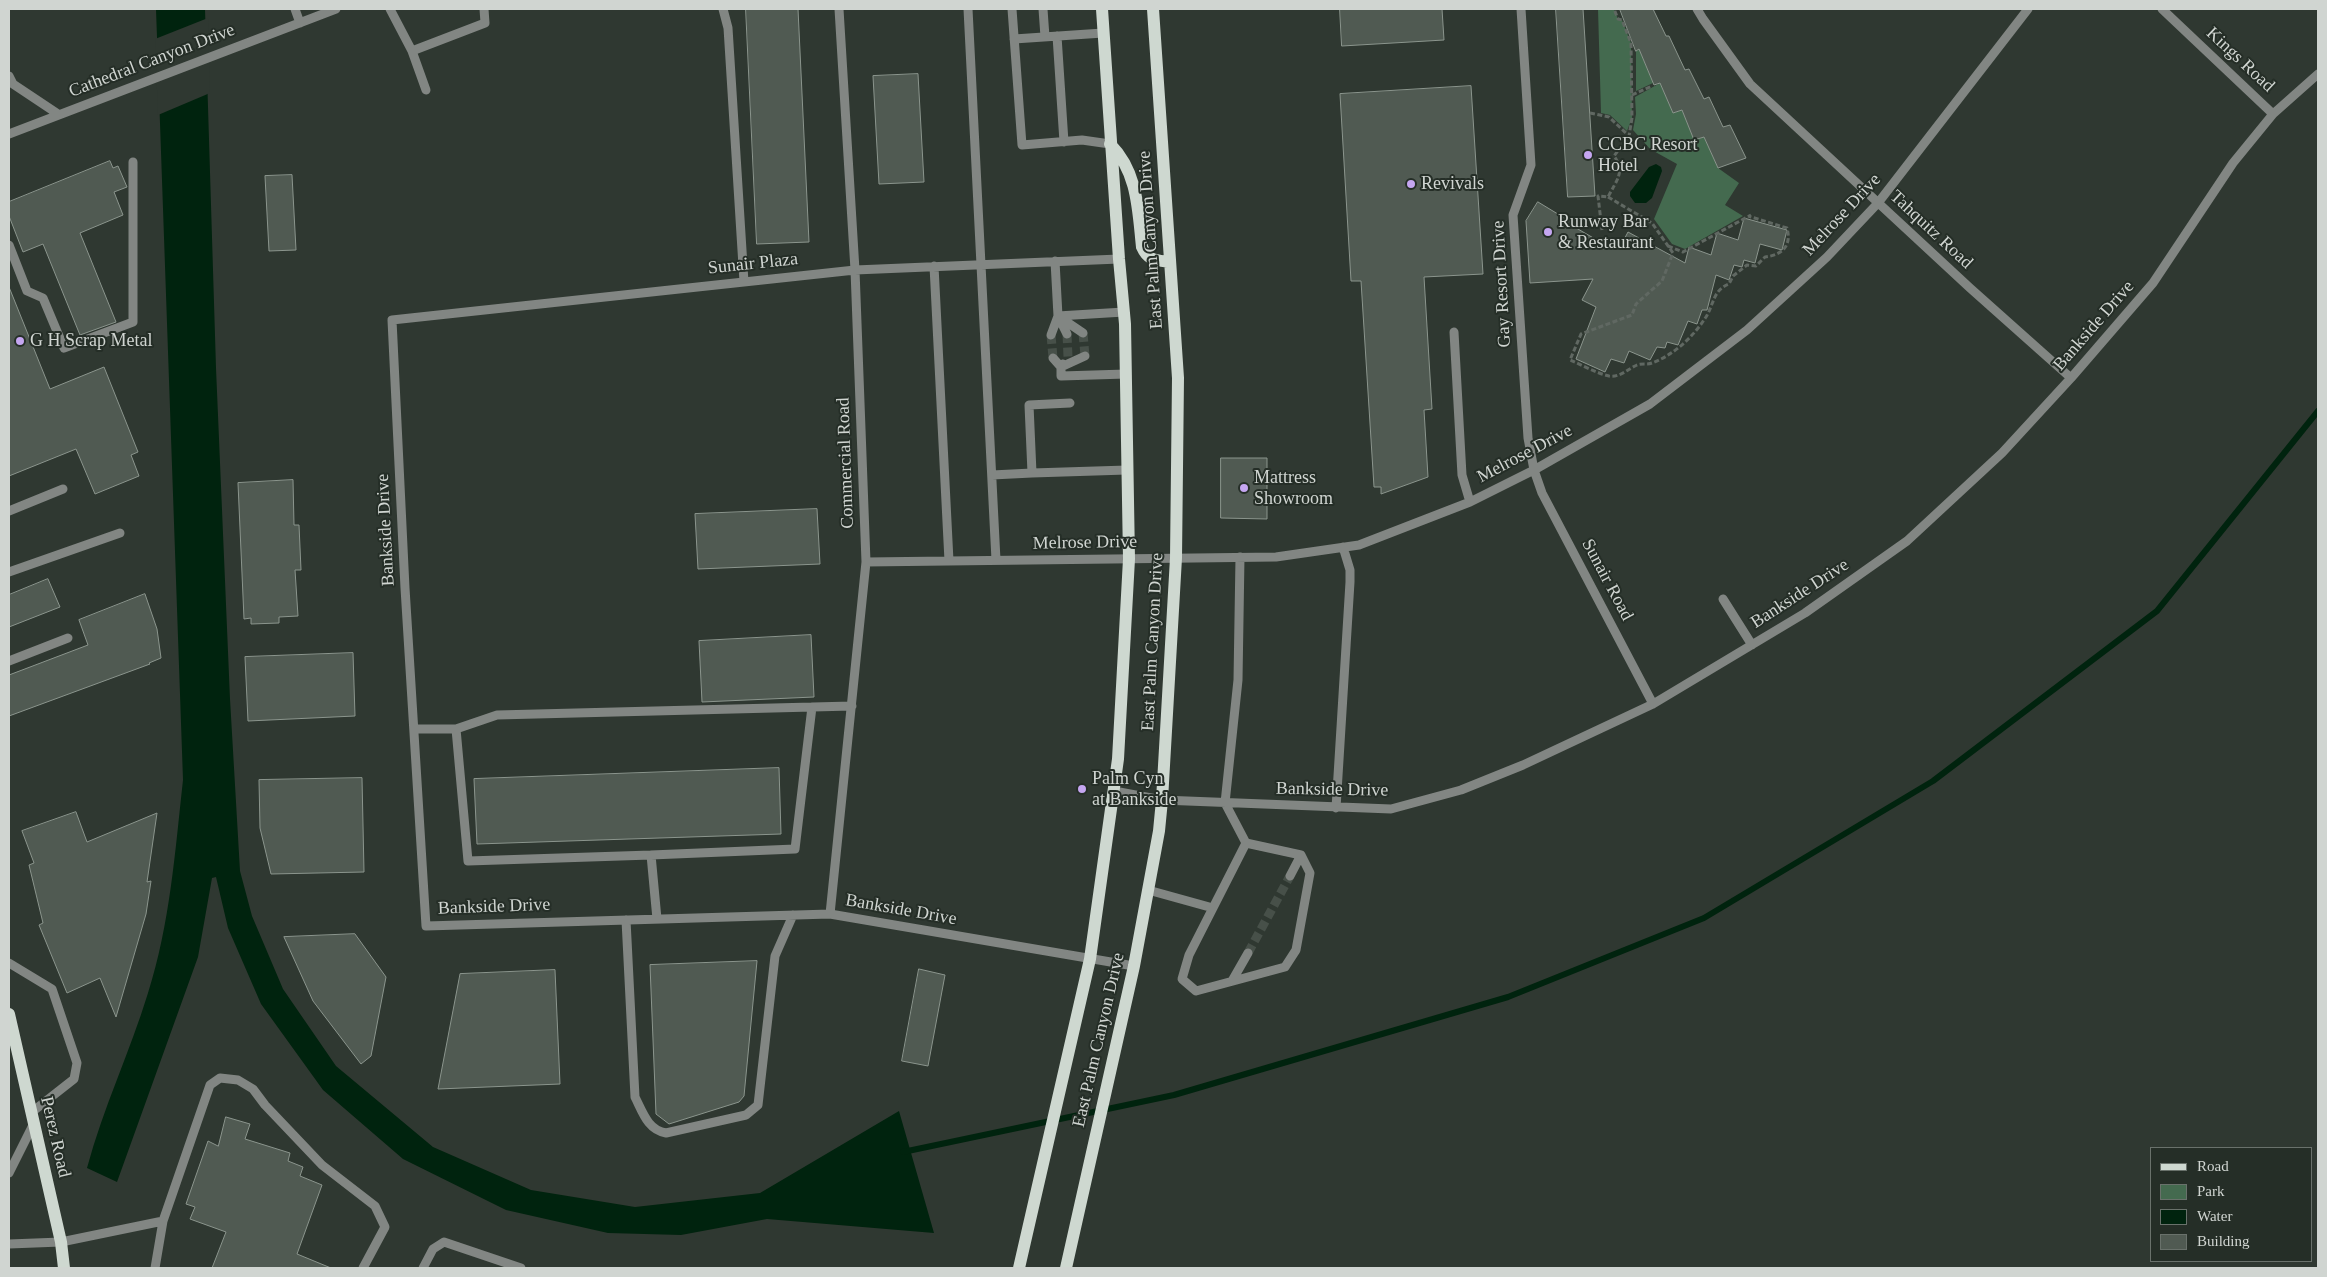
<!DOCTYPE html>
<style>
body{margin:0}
#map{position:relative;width:2327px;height:1277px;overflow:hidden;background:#2f3831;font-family:Georgia,serif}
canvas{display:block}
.frame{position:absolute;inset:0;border:10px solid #d0d5d1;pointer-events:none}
.legend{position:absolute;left:2150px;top:1147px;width:162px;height:115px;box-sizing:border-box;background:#252e27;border:1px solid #69716b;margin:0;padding:6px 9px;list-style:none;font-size:15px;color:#d0d5d1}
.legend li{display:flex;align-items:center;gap:10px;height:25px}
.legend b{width:25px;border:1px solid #69716b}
</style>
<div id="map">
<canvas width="2327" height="1277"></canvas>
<div class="frame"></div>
<ul class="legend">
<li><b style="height:6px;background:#ced8d0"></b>Road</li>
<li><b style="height:14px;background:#446a4f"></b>Park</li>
<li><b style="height:14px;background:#00230e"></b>Water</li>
<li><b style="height:14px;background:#505a52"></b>Building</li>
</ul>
</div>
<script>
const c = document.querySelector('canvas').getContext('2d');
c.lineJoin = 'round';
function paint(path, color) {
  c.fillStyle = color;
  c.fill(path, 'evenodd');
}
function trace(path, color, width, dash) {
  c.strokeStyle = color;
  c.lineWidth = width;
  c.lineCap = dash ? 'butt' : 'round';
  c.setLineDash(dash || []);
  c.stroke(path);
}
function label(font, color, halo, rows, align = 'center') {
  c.font = font + ' Georgia,serif';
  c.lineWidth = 4;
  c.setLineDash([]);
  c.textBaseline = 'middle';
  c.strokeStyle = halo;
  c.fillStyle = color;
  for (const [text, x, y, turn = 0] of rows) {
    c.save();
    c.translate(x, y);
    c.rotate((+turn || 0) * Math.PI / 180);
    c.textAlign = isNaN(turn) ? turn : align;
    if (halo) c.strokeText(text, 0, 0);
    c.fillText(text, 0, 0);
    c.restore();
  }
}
const green = new Path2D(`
 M1598,9h16l4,10 4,1 9,23 1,75 -5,13 -17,-16 -9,-2z
 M1644,47l-3,7 12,29 -17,8v-40z
 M1660,83l13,30 9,-3 12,30 10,-3 14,31 21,15 -14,22 18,11 -58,33 -13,-5 -18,-25 23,-55 -27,-15 -17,-19 3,-16 -1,-17z`);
const water = new Path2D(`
 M156,9h49l11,359 14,331 10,172 12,45 31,73 53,77 97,81 98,43 104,17 125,-14 139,-82 35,122 -167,-14 -86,16 -73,-2 -102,-23 -103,-51 -80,-69 -62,-86 -33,-76 -12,-51 -4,1 -14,79 -81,225 -30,-14c16,-60 43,-116 61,-175 22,-69 27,-141 35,-213z
 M1656,164l5,3 1,4 -10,27 -6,5h-11l-5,-7v-4l19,-25z`);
const pier = new Path2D(`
 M208,18l2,75 -52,22 -3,-76z`);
const stream = new Path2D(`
 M903,1152l271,-57 334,-98 196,-79 229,-137 224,-170 161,-200`);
const building = new Path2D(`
 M746,9h52l11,233 -52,2z
 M1340,9h102l2,31 -102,6z
 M1556,9h27l12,187 -27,1z
 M1620,9h33l13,27h3l16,34 4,-1 15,30 5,-2 14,30 7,-2 16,33 -28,10 -14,-31 -10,3 -12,-30 -9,3 -13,-30 -6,2 -15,-36 -3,2z
 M918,74l6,108 -45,2 -6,-108z
 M1471,86l12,188 -59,3 8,132 -8,1 4,67 -47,17v-7h-7l-13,-206h-10l-11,-187z
 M110,161l3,7 5,-2 9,21 -13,5 9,23 -43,18 36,89 -36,13 -37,-91 -20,8 -14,-36v-14z
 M292,175l4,75 -27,1 -4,-75z
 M1538,202l33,20v3l38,22 3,-4 8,4 8,-15 57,31 4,-16 22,8 6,-22 21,7 6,-22 43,12 -5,20 -22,-6 -5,19 -11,-3 -2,7 -8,-2 -5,15 -13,-5 -9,35h-5l-5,14 -9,-3 -10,24 -11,-3 -2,6 -8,-1 -7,13 -21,-9 -5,12 -13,-4 -6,13 -29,-13 20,-52 -14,-7 11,-21 -63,4 -4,-62z
 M9,287l41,102 54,-22 34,85 -7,3 8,21 -44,18 -19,-45 -67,27z
 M1221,458h46v61l-46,-1z
 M293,480l1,45h5l2,45h-6l3,46 -19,1v6l-28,1v-6l-7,1 -6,-136z
 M817,509l3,55 -122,5 -3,-55z
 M48,579l12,28 -51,20v-32z
 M145,594l12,35 4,29 -12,5 1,1 -141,52v-41l79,-30 -9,-25z
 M811,635l3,62 -112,5 -3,-61z
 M353,653l2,63 -107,5 -3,-64z
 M779,768l2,66 -304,10 -3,-65z
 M362,778l2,94 -93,2 -11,-46 -1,-48z
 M76,812l11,30 70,-29 -10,69 4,-1 -5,33 -30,103 -16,-39 -33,15 -28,-68 4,-2 -14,-58 5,-2 -12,-32z
 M355,934l31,43 -15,79 -10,8 -48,-63 -29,-64z
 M757,961l-13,135 -5,6 -70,22 -13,-10 -6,-149z
 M919,969l26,6 -17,91 -26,-5z
 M555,970l5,114 -122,5 22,-115z
 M226,1117l24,7 -5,15 45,14 -2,8 15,6 -3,9 22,9 -25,69 34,14h-119l14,-36 -36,-13 5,-12 -9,-3 22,-63 10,5z`);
const minorTunnel = new Path2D(`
 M1083,333l2,23
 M1067,334l1,23
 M1051,335l2,23
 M1248,953l42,-77`);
const path = new Path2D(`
 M1632,95l20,-9
 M1590,113l19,4 19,18
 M1608,197l44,26 21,30 -11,28 -26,23 -4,11 -51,19 -11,26c12,5 26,13 39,16 10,2 19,-7 28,-11 5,-2 10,0 15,-2 22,-8 42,-27 54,-46 8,-13 7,-27 23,-33l4,-8 14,-11 9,1 9,-9c17,-2 27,-11 22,-29l-39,-12
 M1602,230l-4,-34 10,1c8,-16 18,-25 6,-41l15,-20 3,-18 -1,-75 -9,-23 -4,-1 -4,-10
 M1668,246l15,6 68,-37`);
const minor = new Path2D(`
 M295,9l5,14
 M390,9l22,42 14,39
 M723,9l5,19 16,254
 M968,9l28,551
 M1012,9l10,136 60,-5 28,4
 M1043,9l2,28
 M1521,9l10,156 -18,50 15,223 6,32 8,23 111,211
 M1697,9l6,10 47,65 220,204 101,90
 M2162,9l111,105
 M1057,36l7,106
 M1014,39l89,-6
 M412,51l73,-28 -1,-14
 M9,76l4,8 45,30
 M9,134l327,-125
 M9,245l18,46 16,7 21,50 69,-26v-160
 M1119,259l-264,11 -463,50 13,268 21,338 404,-12 304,52
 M1055,261l3,55 66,-4
 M934,266l15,295
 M1058,316l25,17
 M1058,316l9,18
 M1454,332l8,143 8,27
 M1051,335l7,-19
 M1085,356l-24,11v9l65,-2
 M1053,358l8,9 2,-3
 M1070,403l-41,2 3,68 95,-3
 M992,475l40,-2
 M9,511l54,-22
 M1240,557l-2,123 -13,123 21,40
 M866,562l410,-5 83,-12 111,-43 64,-32 116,-66 97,-74 80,-73 51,-54 150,-194
 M9,572l111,-39
 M1723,599l29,46
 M9,661l59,-23
 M414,729h42l12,132 183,-6 6,64
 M456,729l41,-14 355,-9
 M1114,791l48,9 229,9 70,-19 62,-25 130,-61 152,-91 102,-72 95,-88 69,-75 82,-95 80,-120 40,-49 45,-40
 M1336,808l14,-226v-12l-7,-23
 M1246,843l55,12 9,18 -14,77 -11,17 -89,24 -14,-12 7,-24z
 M651,855l144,-6 17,-142
 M1290,876l11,-21
 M1148,890l65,18
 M830,914l36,-352 -11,-292 -16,-261
 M626,920l9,177c8,16 13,33 31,36l80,-18 12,-10 17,-149 18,-41
 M9,963l43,26 25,74 -3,16 -42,33
 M1232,981l16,-28
 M9,1173l25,-50
 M9,1244l52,-2 102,-21
 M155,1268l8,-47 47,-136 10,-7 18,2 15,9 12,16 57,60 53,41 10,21 -22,41
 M423,1268l10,-19 11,-7 77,26`);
const major = new Path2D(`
 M1110,144c28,28 28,66 32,103 6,14 14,13 28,15
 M9,1014l52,228 3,26
 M1019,1268l71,-309 28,-200 11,-200 -4,-235 -6,-65 -17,-250
 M1066,1268l68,-302 25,-135 3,-31 14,-242 2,-180 -25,-369`);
const markers = [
 [1588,155,5,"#c5a6f1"],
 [1411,184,5,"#c5a6f1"],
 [1548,232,5,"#c5a6f1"],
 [20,341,5,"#c5a6f1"],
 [1244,488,5,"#c5a6f1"],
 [1082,789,5,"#c5a6f1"]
];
const streetNames = [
 ["Kings Road",2240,60,43],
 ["Cathedral Canyon Drive",152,61,-21],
 ["Melrose Drive",1842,215,-47],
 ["Tahquitz Road",1931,230,43],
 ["East Palm Canyon Drive",1151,240,-94],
 ["Sunair Plaza",753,264,-6],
 ["Gay Resort Drive",1502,284,-93],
 ["Bankside Drive",2094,326,-49],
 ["Melrose Drive",1525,454,-28],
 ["Commercial Road",846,463,-92],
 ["Bankside Drive",386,530,-93],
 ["Melrose Drive",1085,543,-1],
 ["Sunair Road",1607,580,62],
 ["Bankside Drive",1800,594,-33],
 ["East Palm Canyon Drive",1153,642,-87],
 ["Bankside Drive",1332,790,1],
 ["Bankside Drive",494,907,-2],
 ["Bankside Drive",901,910,10],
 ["East Palm Canyon Drive",1099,1040,-77],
 ["Perez Road",55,1137,77]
];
const poiNames = [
 ["CCBC Resort",1598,145],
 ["Hotel",1598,166],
 ["Revivals",1421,184],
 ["Runway Bar",1558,222],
 ["& Restaurant",1558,243],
 ["G H Scrap Metal",30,341],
 ["Mattress",1254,478],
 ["Showroom",1254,499],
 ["Palm Cyn",1092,779],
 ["at Bankside",1092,800]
];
paint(green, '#446a4f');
paint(water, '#00230e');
paint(pier, '#2f3831');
trace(stream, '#00230e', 6);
paint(building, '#505a52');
trace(building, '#8b958d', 1);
trace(minorTunnel, '#475049', 9, [9, 4.5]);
trace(path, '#606862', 3, [5, 2.5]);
trace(minor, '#828683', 9);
trace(major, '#ced8d0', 12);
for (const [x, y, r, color] of markers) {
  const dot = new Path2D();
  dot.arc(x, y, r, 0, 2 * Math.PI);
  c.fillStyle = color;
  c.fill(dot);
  trace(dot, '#252e27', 2);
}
label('18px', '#d0d5d1', '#252e27', streetNames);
label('18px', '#d0d5d1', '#252e27', poiNames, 'left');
</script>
